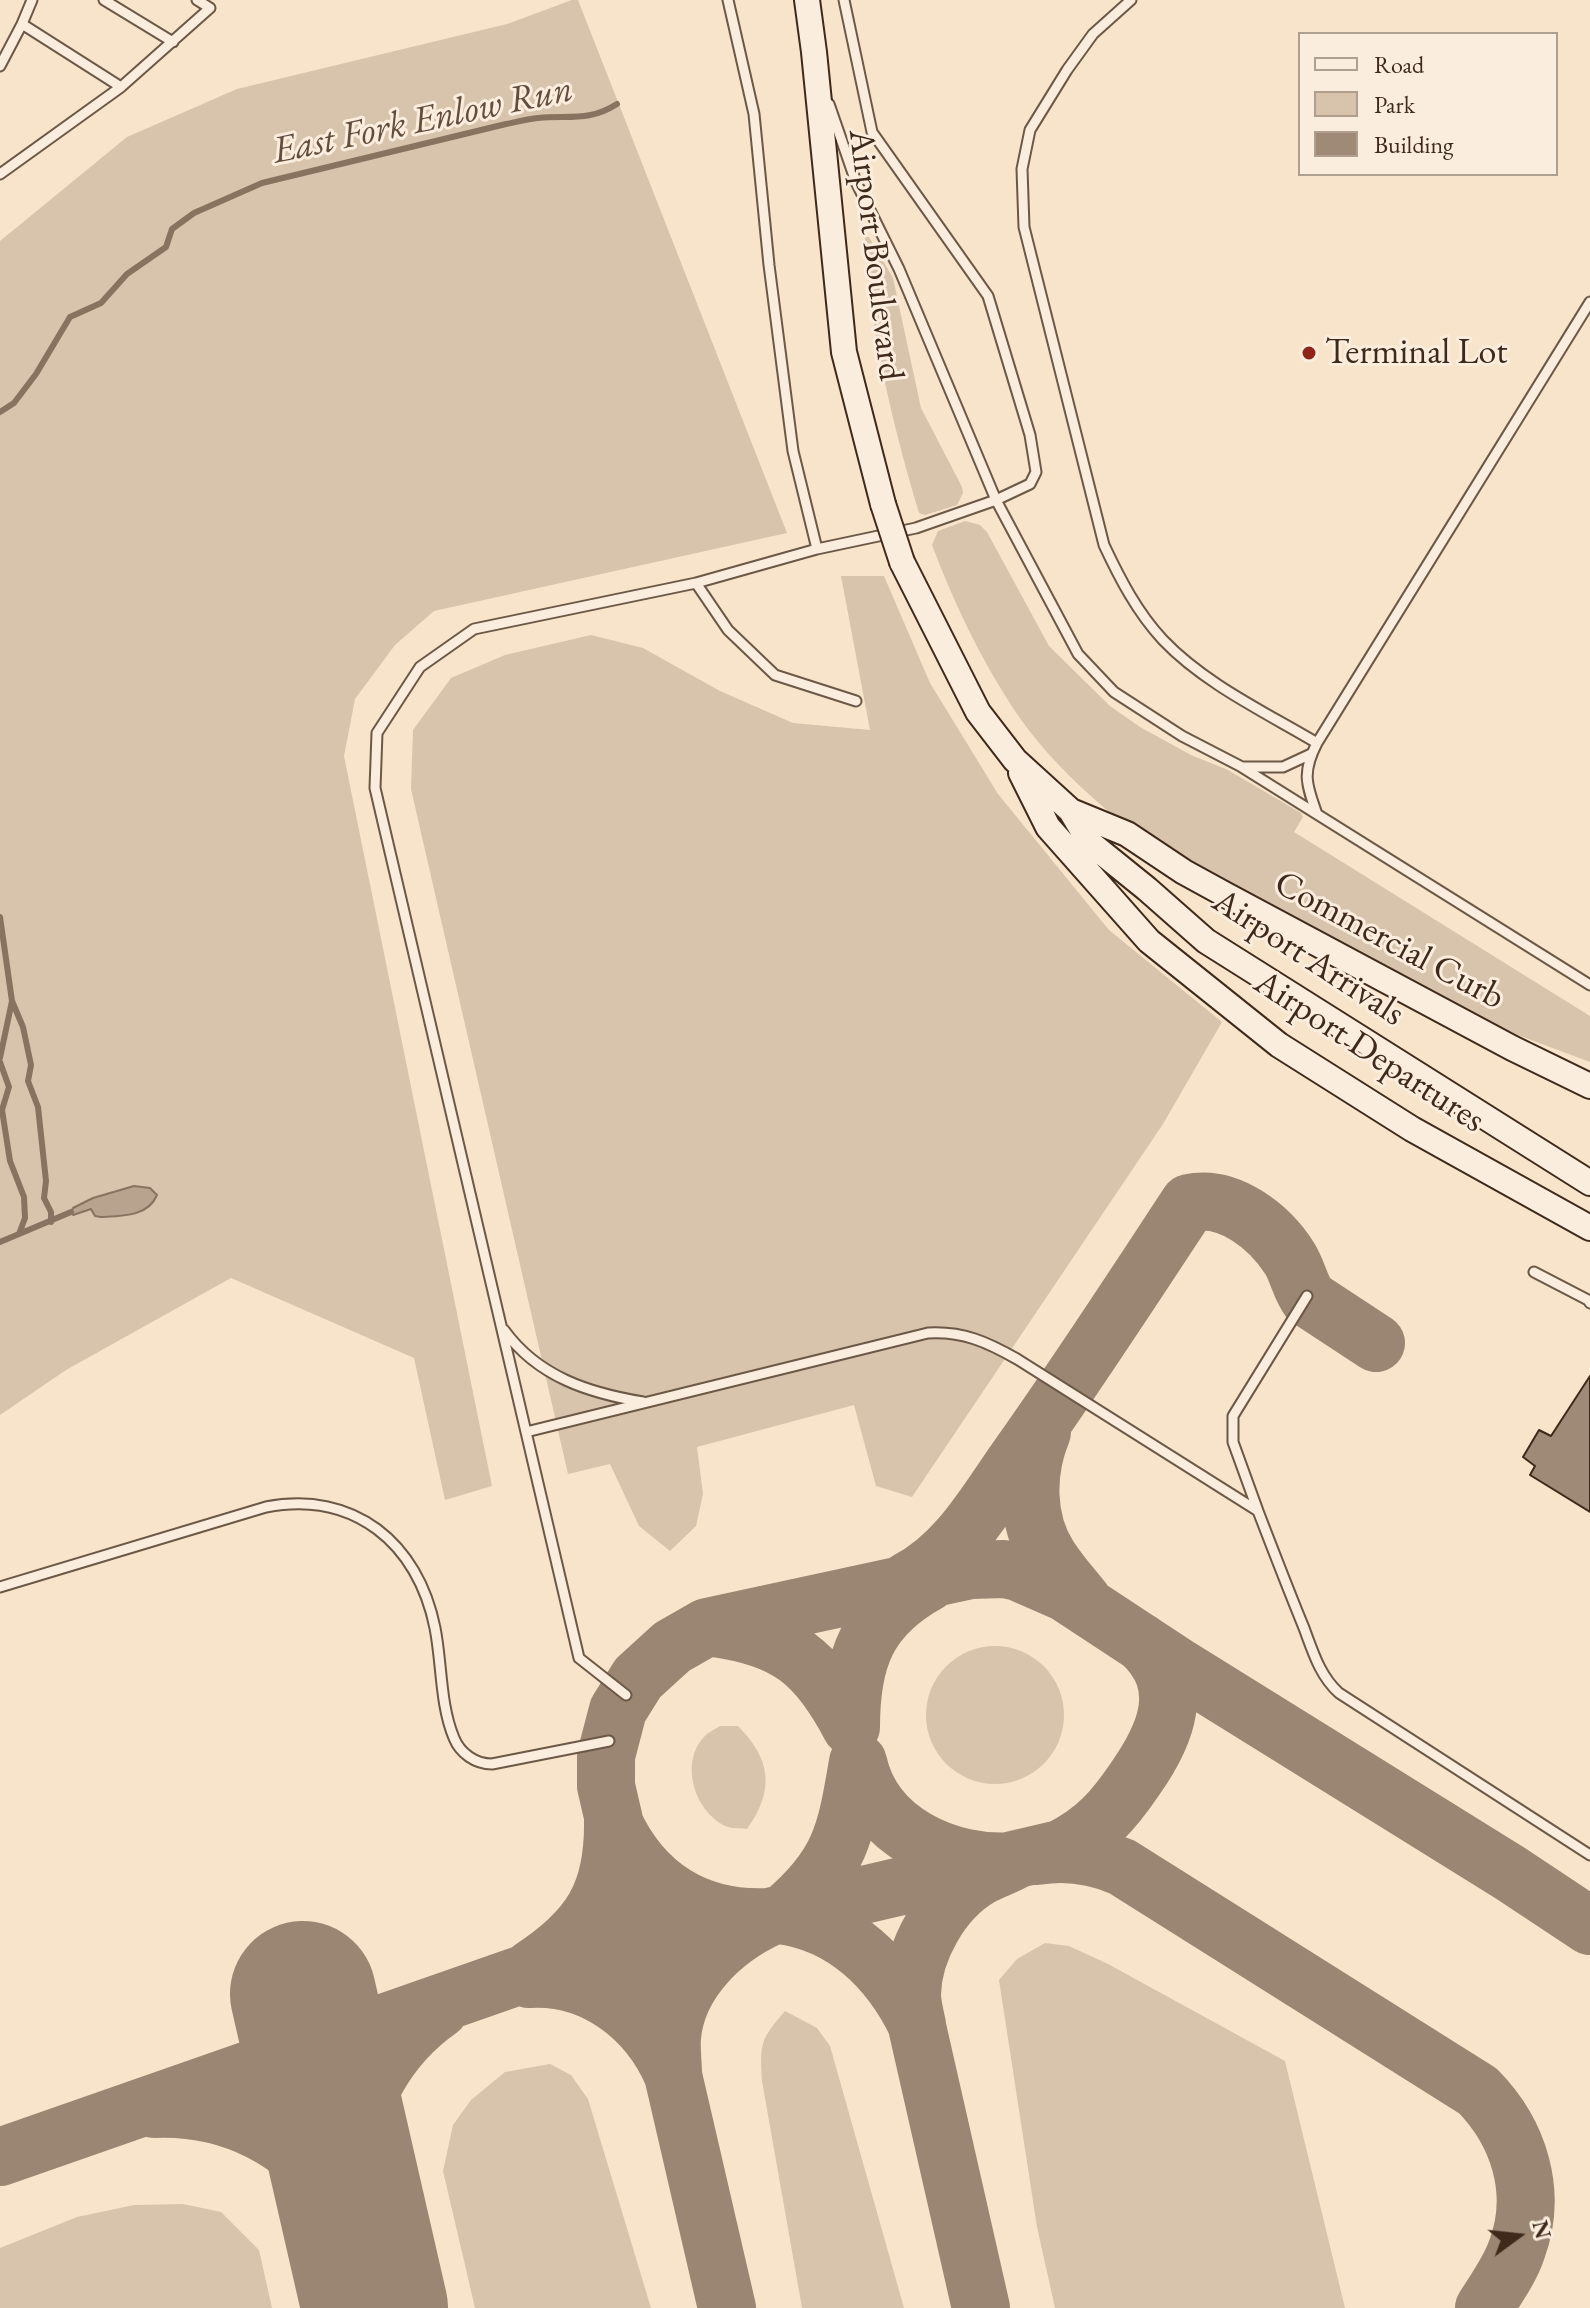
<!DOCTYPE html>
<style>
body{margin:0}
#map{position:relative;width:1590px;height:2308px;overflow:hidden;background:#f7e4ca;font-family:"EB Garamond",serif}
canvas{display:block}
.legend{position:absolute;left:1298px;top:32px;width:260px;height:144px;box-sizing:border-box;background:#faeddd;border:2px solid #af9f8f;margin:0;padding:10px 14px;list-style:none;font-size:24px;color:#3e291a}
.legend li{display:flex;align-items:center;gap:16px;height:40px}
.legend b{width:40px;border:2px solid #af9f8f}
.north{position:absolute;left:1478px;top:2196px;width:80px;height:80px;-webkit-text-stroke:6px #faeddd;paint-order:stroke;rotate:75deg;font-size:22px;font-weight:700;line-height:32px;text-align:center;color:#3e291a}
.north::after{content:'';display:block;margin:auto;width:28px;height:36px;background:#3e291a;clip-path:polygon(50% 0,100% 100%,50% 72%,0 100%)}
</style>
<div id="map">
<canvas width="1590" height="2308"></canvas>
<ul class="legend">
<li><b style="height:10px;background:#faeddd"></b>Road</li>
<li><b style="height:22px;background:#d8c4ac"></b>Park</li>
<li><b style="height:22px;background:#9e8a76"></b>Building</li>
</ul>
<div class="north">N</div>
</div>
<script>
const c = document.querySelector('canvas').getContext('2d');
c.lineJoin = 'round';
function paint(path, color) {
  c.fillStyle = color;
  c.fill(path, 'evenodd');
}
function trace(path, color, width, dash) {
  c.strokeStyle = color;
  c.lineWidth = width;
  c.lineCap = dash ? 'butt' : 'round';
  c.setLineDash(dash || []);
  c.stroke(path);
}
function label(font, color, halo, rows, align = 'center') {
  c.font = font + ' "EB Garamond",serif';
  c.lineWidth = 6;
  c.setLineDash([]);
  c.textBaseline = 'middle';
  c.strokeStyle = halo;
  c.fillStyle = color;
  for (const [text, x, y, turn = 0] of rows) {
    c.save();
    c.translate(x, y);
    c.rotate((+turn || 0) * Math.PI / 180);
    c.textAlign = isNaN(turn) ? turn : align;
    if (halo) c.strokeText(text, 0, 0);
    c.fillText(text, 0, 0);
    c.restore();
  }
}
const green = new Path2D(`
 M572,0h6l209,533 -353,78 -39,34 -40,54 -11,57 148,730 -47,14 -31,-142 -183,-80 -165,92 -66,45v-1174l127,-104 110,-48 270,-65z
 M865,237h4l24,41 28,130 41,79 1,6 -6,12 -32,10 -6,-2c-27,-91 -49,-181 -54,-276z
 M965,521l15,4 7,7 62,114 61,60 30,21 51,28 37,15 73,43 2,4 -9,15 296,184v46l-75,-28 -79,-37 -300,-163c-45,-36 -91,-77 -123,-126 -33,-50 -60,-107 -81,-163l6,-14z
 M841,576h43l46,107 68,111 111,136 113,92 -59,102 -251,373 -36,-11 -22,-81 -157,42 6,47 -7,32 -26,25 -31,-25 -29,-62 -42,10 -157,-685 2,-59 38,-52 54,-23 86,-20 52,13 77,43 73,32 77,7z
 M926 1715a69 69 0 1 1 138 0a69 69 0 1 1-138 0Z
 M720,1726h18c33,33 37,64 9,103 -5,-1 -14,0 -19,-2 -33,-13 -49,-64 -24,-90 3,-4 11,-8 16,-11z
 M1045,1943l24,3 39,18 177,97 60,247h-290l-18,-81 -38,-247 18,-21z
 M785,2011l32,17 13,18 74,262h-102l-40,-227c-2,-38 -2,-41 23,-70z
 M550,2064l21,11 17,24 63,209h-176l-32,-137 10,-46 18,-25 34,-28z
 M183,2204l38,8 38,38 13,58h-272v-60l77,-31 57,-12z`);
const water = new Path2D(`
 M134,1186l16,2 7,7c-9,22 -36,21 -56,22l-6,-1 -4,-7 -18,6 -2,-3 2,-4 20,-10z`);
const stream = new Path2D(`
 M0,412l14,-9 22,-29 34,-57 31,-14 26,-29 39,-27 6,-18 22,-16 68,-30 244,-59c11,-2 21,-5 32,-6 31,-3 51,4 79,-14
 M0,917l12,84 -12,57
 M12,1001l11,26 8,38 -3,16 10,26 8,74 -2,17 7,14v10
 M0,1062l9,25 -7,23 8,51 14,36 1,21 -6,16 -19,8
 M19,1234l52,-22`);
const taxiway = new Path2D(`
 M1042,1432c-16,39 -17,88 7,125 10,16 23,30 34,44
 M907,1581c51,-26 80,-80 112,-125 59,-83 114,-168 170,-253 40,-9 81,24 101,56 8,13 10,28 19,40l67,44
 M714,1628c73,10 103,34 137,99 0,-68 16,-111 78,-145
 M1037,1856c30,-5 57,-1 85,11l356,224c41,42 60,101 39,158 -7,21 -21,40 -33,59
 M779,1915c65,8 111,54 138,110 -2,-10 -5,-21 -5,-31 1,-44 30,-95 68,-117 10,-6 23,-10 34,-16 -65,5 -141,-29 -156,-99 -12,71 -17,103 -75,152
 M529,1979c64,-4 119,38 144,96 0,-12 -2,-25 -1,-38 5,-55 50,-98 98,-120 -72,4 -127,-30 -157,-96 1,72 -22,109 -82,148
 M908,1987l73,321
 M154,2109c74,-3 146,30 184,96 13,21 20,45 29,69
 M0,2157l521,-182 539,-126c35,-17 54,-39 75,-70 31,-44 53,-94 6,-137
 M358,2233c-2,-22 -5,-45 -5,-68 1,-63 37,-121 87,-156
 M727,2308l-121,-522v-30l12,-46 20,-32 34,-31 35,-20 264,-57 33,-1 14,3 48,21 114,75 330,205 80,53`);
const runway = new Path2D(`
 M303,1994l72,314`);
const building = new Path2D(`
 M1590,1376v136l-60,-37 5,-9 -12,-9 16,-27 12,6z`);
const lane = new Path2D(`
 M32,0l-10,24 99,63 89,-79 -13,-8
 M104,0l69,42
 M728,0l26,114 15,151 24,186 24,98
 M1131,0l-38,34 -26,36 -37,60 -8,39 2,58 80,318c16,34 33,67 59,95 42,44 102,72 154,103
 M0,66l22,-42
 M829,104l27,78 43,87 97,231 82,154 36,38 68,44 58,30 350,219
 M0,174l121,-87
 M696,583l32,47 47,45 81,26
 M1243,767h40l28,-13
 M1317,814c-11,-30 -15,-42 0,-71l273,-441
 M1534,1272l54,28 2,3
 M504,1330c34,47 85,63 139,72
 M526,1432l402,-99c35,-2 59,9 89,26l241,152 -25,-69v-26l74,-120
 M1258,1511c15,39 30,78 46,117 9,24 16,48 35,65l251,162
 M0,1587l266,-80c88,-17 152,36 169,121 7,35 5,77 19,110 6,15 21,26 38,26l117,-23
 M626,1695l-47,-37 -204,-870 2,-55 43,-66 54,-38 222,-46 121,-34 99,-21 80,-28 34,-16 6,-12 -6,-37 -42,-139 -116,-164 -28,-132`);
const secondary = new Path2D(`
 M807,0l7,52 30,300 39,152
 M902,562l76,150 37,48 56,51 19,32 57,46 59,52 384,242
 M1021,773l27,54 101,114 130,104 133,84 178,99
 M1071,811l56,23 57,38 42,23 286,153 78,38`);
const secondaryBridge = new Path2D(`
 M883,504l19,58`);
const markers = [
 [1309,353,8,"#8f2418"]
];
const streetNames = [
 ["Airport Boulevard",875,255,83],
 ["Commercial Curb",1389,941,28],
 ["Airport Arrivals",1308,958,33],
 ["Airport Departures",1369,1052,33]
];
const poiNames = [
 ["Terminal Lot",1325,353]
];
const waterNames = [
 ["East Fork Enlow Run",423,121,-12]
];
paint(green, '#d8c4ac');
paint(water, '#b8a48e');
trace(water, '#877360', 2);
trace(stream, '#877360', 6);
trace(taxiway, '#9a8672', 58);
trace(runway, '#9a8672', 146);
paint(building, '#9e8a76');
trace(building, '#3e291a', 2);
trace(lane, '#6c5846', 13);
trace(secondary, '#3e291a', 28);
trace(lane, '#faeddd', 9);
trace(secondary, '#faeddd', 24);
trace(secondaryBridge, '#3e291a', 28, []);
trace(secondaryBridge, '#faeddd', 24);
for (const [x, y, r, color] of markers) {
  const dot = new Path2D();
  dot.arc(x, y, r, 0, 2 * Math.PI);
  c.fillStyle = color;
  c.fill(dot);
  trace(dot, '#faeddd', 3);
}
label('36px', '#3e291a', '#faeddd', streetNames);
label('36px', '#3e291a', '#faeddd', poiNames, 'left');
label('italic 38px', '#634e3d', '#faeddd', waterNames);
</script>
